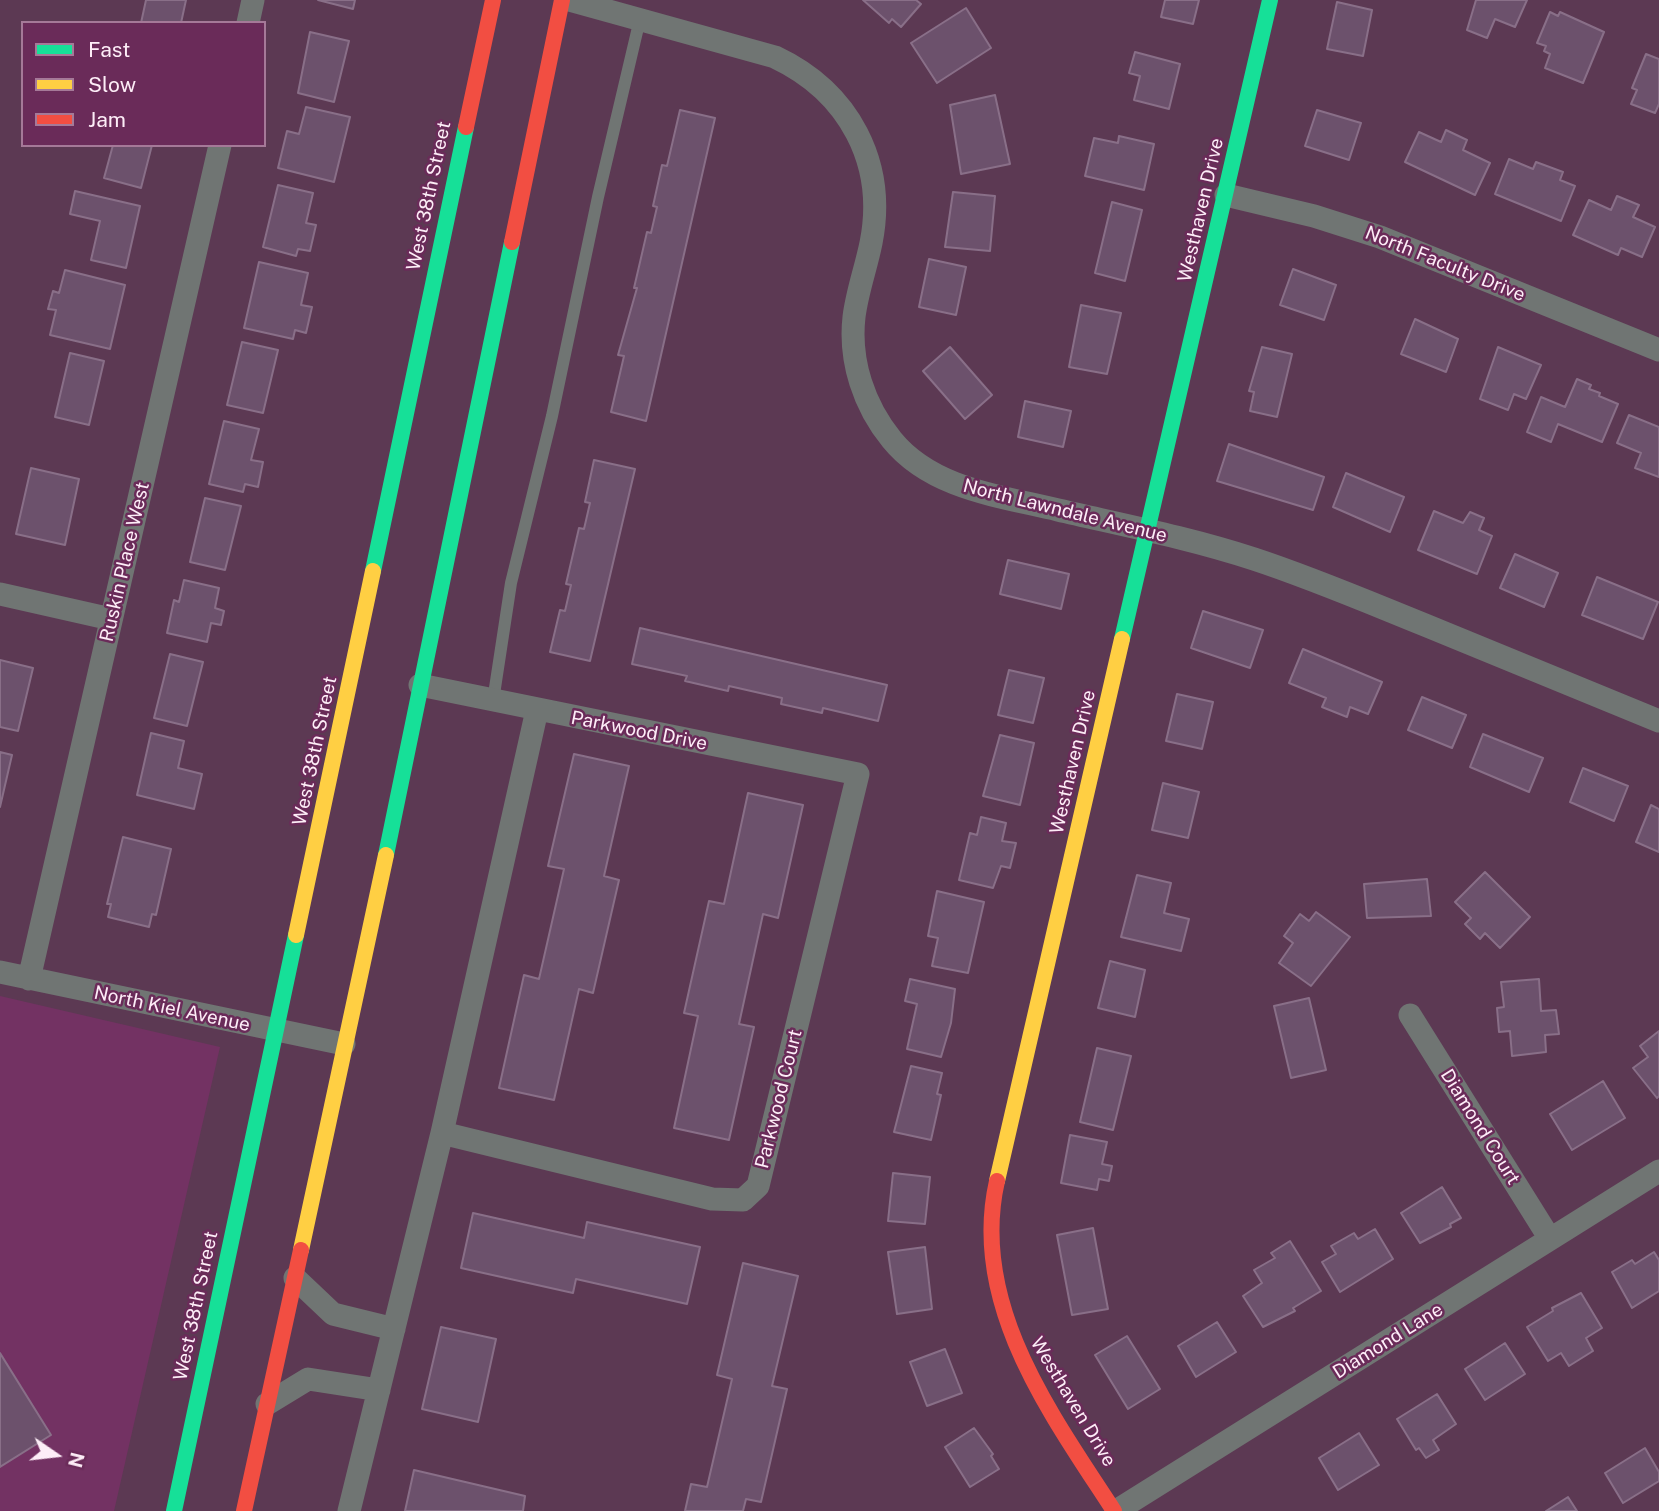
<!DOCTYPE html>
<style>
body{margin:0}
#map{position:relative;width:1659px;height:1511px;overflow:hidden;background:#5c3953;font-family:"Public Sans",sans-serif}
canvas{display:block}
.legend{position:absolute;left:21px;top:21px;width:245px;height:126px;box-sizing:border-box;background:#6a2b59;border:2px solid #a57998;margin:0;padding:9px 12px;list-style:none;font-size:21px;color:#fdedf7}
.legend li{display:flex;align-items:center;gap:14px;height:35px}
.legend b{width:35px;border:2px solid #a57998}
.north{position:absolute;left:21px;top:1420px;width:70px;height:70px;-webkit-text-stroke:5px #6a2b59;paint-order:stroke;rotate:104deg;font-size:19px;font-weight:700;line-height:28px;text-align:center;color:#fdedf7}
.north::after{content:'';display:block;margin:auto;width:24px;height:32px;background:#fdedf7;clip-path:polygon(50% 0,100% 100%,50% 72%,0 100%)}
</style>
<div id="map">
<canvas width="1659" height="1511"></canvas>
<ul class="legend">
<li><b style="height:9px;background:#16e098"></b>Fast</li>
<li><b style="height:9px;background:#ffcf43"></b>Slow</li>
<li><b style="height:9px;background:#f24e42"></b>Jam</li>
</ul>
<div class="north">N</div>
</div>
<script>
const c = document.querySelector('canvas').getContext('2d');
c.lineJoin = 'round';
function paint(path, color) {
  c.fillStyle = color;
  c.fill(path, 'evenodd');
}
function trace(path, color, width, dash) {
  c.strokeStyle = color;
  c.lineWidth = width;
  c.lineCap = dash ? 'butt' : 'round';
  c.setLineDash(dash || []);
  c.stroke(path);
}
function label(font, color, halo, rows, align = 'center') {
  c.font = font + ' "Public Sans",sans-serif';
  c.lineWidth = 5;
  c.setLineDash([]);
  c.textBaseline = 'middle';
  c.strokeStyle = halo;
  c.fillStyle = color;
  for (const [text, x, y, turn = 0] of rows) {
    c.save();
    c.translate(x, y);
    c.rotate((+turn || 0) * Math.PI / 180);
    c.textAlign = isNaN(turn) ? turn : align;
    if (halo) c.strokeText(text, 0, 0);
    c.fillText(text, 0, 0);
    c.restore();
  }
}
const built = new Path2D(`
 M0,996l220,51 -106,464h-114z`);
const building = new Path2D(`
 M146,0h40l-5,23h-40z
 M318,0h37l-2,9z
 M863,0h53l5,4 -20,23 -9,-8 -3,4z
 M1165,0h34l-6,24 -32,-7z
 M1476,0h51l-12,27 -20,-8 -8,19 -20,-8z
 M1337,2l35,8 -9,46 -36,-7z
 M966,8l25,40 -54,35 -26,-40z
 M1550,12l8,4 2,-4 44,20 -21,51 -38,-15 5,-14 -6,-3 2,-5 -9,-3z
 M310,32l39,9 -15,61 -36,-9z
 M1135,52l45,12 -11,45 -35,-9 6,-24 -11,-3z
 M1646,54l13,5v45l-4,9 -24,-9 6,-14 -5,-2z
 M995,95l15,69 -49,10 -11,-69z
 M306,107l44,10 -16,65 -56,-14 9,-37 12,3z
 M680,110l35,8 -69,303 -35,-9 13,-56 -6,-1 19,-67h-3l13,-56 4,1 6,-26 -4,-1 9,-41 5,1z
 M1317,110l44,13 -12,37 -44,-14z
 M1446,130l21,10 -4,10 27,13 -15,32 -70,-33 14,-30 22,10z
 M1119,136l35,8 -10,46 -59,-14 9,-38 24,5z
 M113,145h39l-11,43 -37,-10z
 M1509,159l24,10 3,-7 27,10 -3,8 15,6 -14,35 -66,-27z
 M278,185l35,8 -7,30 10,2 -6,26 -12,-2 -2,7 -33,-9z
 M75,191l65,15 -14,62 -35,-8 9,-39 -30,-7z
 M953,192l42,4 -5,55 -45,-4z
 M1617,196l22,9 -6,12 22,10 -13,30 -21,-9 -3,7 -45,-20 16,-35 22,10z
 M1112,202l30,8 -17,71 -30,-8z
 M929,259l37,8 -10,48 -37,-8z
 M259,262l49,11 -7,32 11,2 -6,26 -11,-3 -2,9 -49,-11z
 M1293,269l43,16 -12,35 -44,-15z
 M65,270l60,15 -15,64 -60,-14 6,-25 -8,-1 5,-18 6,2z
 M1081,305l40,8 -14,61 -38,-7z
 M1415,319l43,20 -12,33 -45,-18z
 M242,342l36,8 -15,63 -36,-8z
 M950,347l42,48 -27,24 -42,-48z
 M1262,347l30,7 -15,63 -27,-6 4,-19 -5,-1z
 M1498,347l43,18 -15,34 -12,-5 -6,16 -28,-11z
 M70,353l34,8 -15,64 -34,-8z
 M1577,379l14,6 -2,4 11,4 -1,3 19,8 -16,38 -44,-18 -7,18 -24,-10 14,-35 24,10z
 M1025,401l46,10 -8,36 -45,-10z
 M1629,415l30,12v50l-24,-9 6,-15 -24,-10z
 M224,421l35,8 -8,31 12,2 -5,25 -13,-3 -2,8 -34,-8z
 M1229,444l95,33 -11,33 -96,-29z
 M594,460l41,9 -45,192 -40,-9 10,-42 5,1 6,-26 -5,-1 13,-56 5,1 6,-26 -5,-1z
 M31,468l48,11 -14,66 -49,-11z
 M1346,473l58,24 -14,35 -57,-25z
 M205,498l36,8 -16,64 -35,-8z
 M1434,511l29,12 7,-11 14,6 -5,12 13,6 -15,38 -59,-24z
 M1515,554l43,19 -14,34 -44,-19z
 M1008,560l61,14 -8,35 -61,-15z
 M1597,577l61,25 -15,37 -61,-24z
 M184,580l35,8 -4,20 9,3 -3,14 -10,-2 -4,19 -40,-9 7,-33 5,2z
 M1203,611l60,19 -13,38 -59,-20z
 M640,628l247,57 -9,36 -55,-13 -1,5 -41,-9 1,-6 -53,-12 -1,5 -43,-10 2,-5 -55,-12z
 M1303,649l79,33 -14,32 -18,-7 -3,10 -25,-10 4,-9 -37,-15z
 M170,654l33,8 -16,64 -33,-8z
 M0,660l33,8 -15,63 -18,-4z
 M1009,670l35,8 -11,45 -35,-8z
 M1177,694l36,8 -11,47 -36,-8z
 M1422,697l44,18 -14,33 -44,-18z
 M151,733l33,8 -6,27 24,6 -8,35 -57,-14z
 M1483,734l60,24 -14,34 -59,-25z
 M1000,735l34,8 -14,62 -37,-9z
 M0,752l12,3 -12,52z
 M574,754l55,12 -25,110 15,4 -26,113 -14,-4 -25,111 -55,-12 25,-113 15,4 25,-110 -16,-3z
 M1583,768l45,18 -14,35 -44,-19z
 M1163,783l36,9 -11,46 -36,-8z
 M748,793l55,12 -25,113 -15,-4 -24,110 15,3 -25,113 -55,-12 24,-112 -14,-3 25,-112 15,3z
 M1651,805l8,4v43l-23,-10z
 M981,817l25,6 -4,18 14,2 -6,25 -9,-2 -8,22 -34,-8 11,-47 7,2z
 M123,837l48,12 -15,66 -4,-1 -3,13 -41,-10 3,-13h-4z
 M1485,872l45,45 -30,31 -15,-15 -5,6 -15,-15 6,-6 -16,-16z
 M1137,875l34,8 -7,30 25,6 -8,32 -60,-14z
 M1427,879l4,37 -64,2 -3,-34z
 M937,891l47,11 -16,71 -36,-7 6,-28 -10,-2z
 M1316,912l34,25 -39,49 -32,-23 14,-20 -9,-7 16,-22 9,7z
 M1110,961l35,9 -10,47 -37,-9z
 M910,979l45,10 -4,34 -10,34 -34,-8 10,-45 -12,-3z
 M1539,979l2,32 15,-1 3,24 -14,1 1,17 -34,4 -2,-25 -11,1 -2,-24 7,-1 -3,-25z
 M1309,998l17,72 -35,8 -17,-72z
 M1659,1031v65l-2,2 -24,-30 15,-11 -8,-11z
 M1097,1048l34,8 -18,74 -33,-8z
 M911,1066l31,7 -5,21 4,1 -10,45 -37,-8z
 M1603,1081l22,37 -53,32 -22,-36z
 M1070,1135l37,7 -5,22 10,2 -3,15 -10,-2 -2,11 -36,-7z
 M893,1173l37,4 -5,47 -37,-3z
 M1442,1187l19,31 -11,6 1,3 -31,16 -19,-30z
 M473,1213l111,25 3,-16 113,25 -13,57 -111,-25 -3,14 -112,-25z
 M1093,1228l15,81 -36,6 -15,-80z
 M1375,1229l18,30 -53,33 -18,-30 14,-8 -5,-8 23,-13 4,6z
 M1290,1241l31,50 -28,17 2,3 -32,16 -20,-31 19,-13 -8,-13 21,-12 -4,-5z
 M925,1247l7,62 -35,5 -9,-62z
 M1654,1252l5,8v31l-27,17 -20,-36 20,-12 3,4z
 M743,1263l55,13 -26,110 15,3 -26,113 -15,-3 -3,12h-58l6,-27 16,3 25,-108 -15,-4z
 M1581,1293l21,35 -16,10 7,13 -24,15 -8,-13 -13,8 -21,-34 26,-16 -1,-3z
 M1217,1322l19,30 -40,25 -18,-31z
 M441,1327l55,12 -18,83 -56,-13z
 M1127,1336l33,53 -32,20 -33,-54z
 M1505,1343l20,31 -40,26 -20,-31z
 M945,1349l17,44 -35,13 -17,-44z
 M0,1353l51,82 -51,32z
 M1437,1394l19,30 -23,16 6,10 -13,8 -7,-10 -3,2 -19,-31z
 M974,1428l19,26 -2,2 8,13 -29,18 -25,-40z
 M1359,1433l20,32 -41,25 -19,-32z
 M1645,1448l14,24v9l-36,22 -18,-30z
 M414,1470l111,26 -2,15h-118z
 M1568,1497l9,14h-31z`);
const lane = new Path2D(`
 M493,701l18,-118 41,-167 46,-219 42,-178`);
const street = new Path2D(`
 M569,0l206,57c74,35 112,106 96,186 -5,25 -14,49 -17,74 -5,44 10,89 38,123 40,49 108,56 166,70 65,15 132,28 196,49 58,19 114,43 171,66 78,32 156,64 234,96
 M248,23l5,-23
 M1226,195l88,21 66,21 279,113
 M0,594l111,25
 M420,685l438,89 -100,412 -15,14 -31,-1 -270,-66
 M0,972l344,72
 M29,979l191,-834
 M1410,1015l140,224
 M295,1278l38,36 61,15
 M267,1404l41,-25 71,11
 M349,1511l93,-378 95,-423
 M1116,1511l543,-340`);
const fast = new Path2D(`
 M373,571l93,-444
 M1122,639l148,-639
 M386,855l126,-613
 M174,1511l122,-576`);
const slow = new Path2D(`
 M296,935l77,-364
 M997,1181l125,-542
 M301,1250l85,-395`);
const jam = new Path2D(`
 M466,127l27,-127
 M512,242l50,-242
 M997,1181c-28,123 54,233 117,330
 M244,1511l57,-261`);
const streetNames = [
 ["West 38th Street",429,196,-78],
 ["Westhaven Drive",1201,210,-77],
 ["North Faculty Drive",1445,264,22],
 ["North Lawndale Avenue",1065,511,14],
 ["Ruskin Place West",125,562,-77],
 ["Parkwood Drive",639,731,11],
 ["West 38th Street",315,751,-78],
 ["Westhaven Drive",1073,762,-77],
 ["North Kiel Avenue",172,1009,12],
 ["Parkwood Court",779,1099,-76],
 ["Diamond Court",1480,1127,58],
 ["West 38th Street",196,1306,-78],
 ["Diamond Lane",1388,1341,-32],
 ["Westhaven Drive",1073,1402,59]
];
paint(built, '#733263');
paint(building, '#6c516c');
trace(building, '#896f88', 2);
trace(lane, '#707573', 12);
trace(street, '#707573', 23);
trace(fast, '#16e098', 16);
trace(slow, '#ffcf43', 16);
trace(jam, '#f24e42', 16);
label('19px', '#fdedf7', '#6a2b59', streetNames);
</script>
